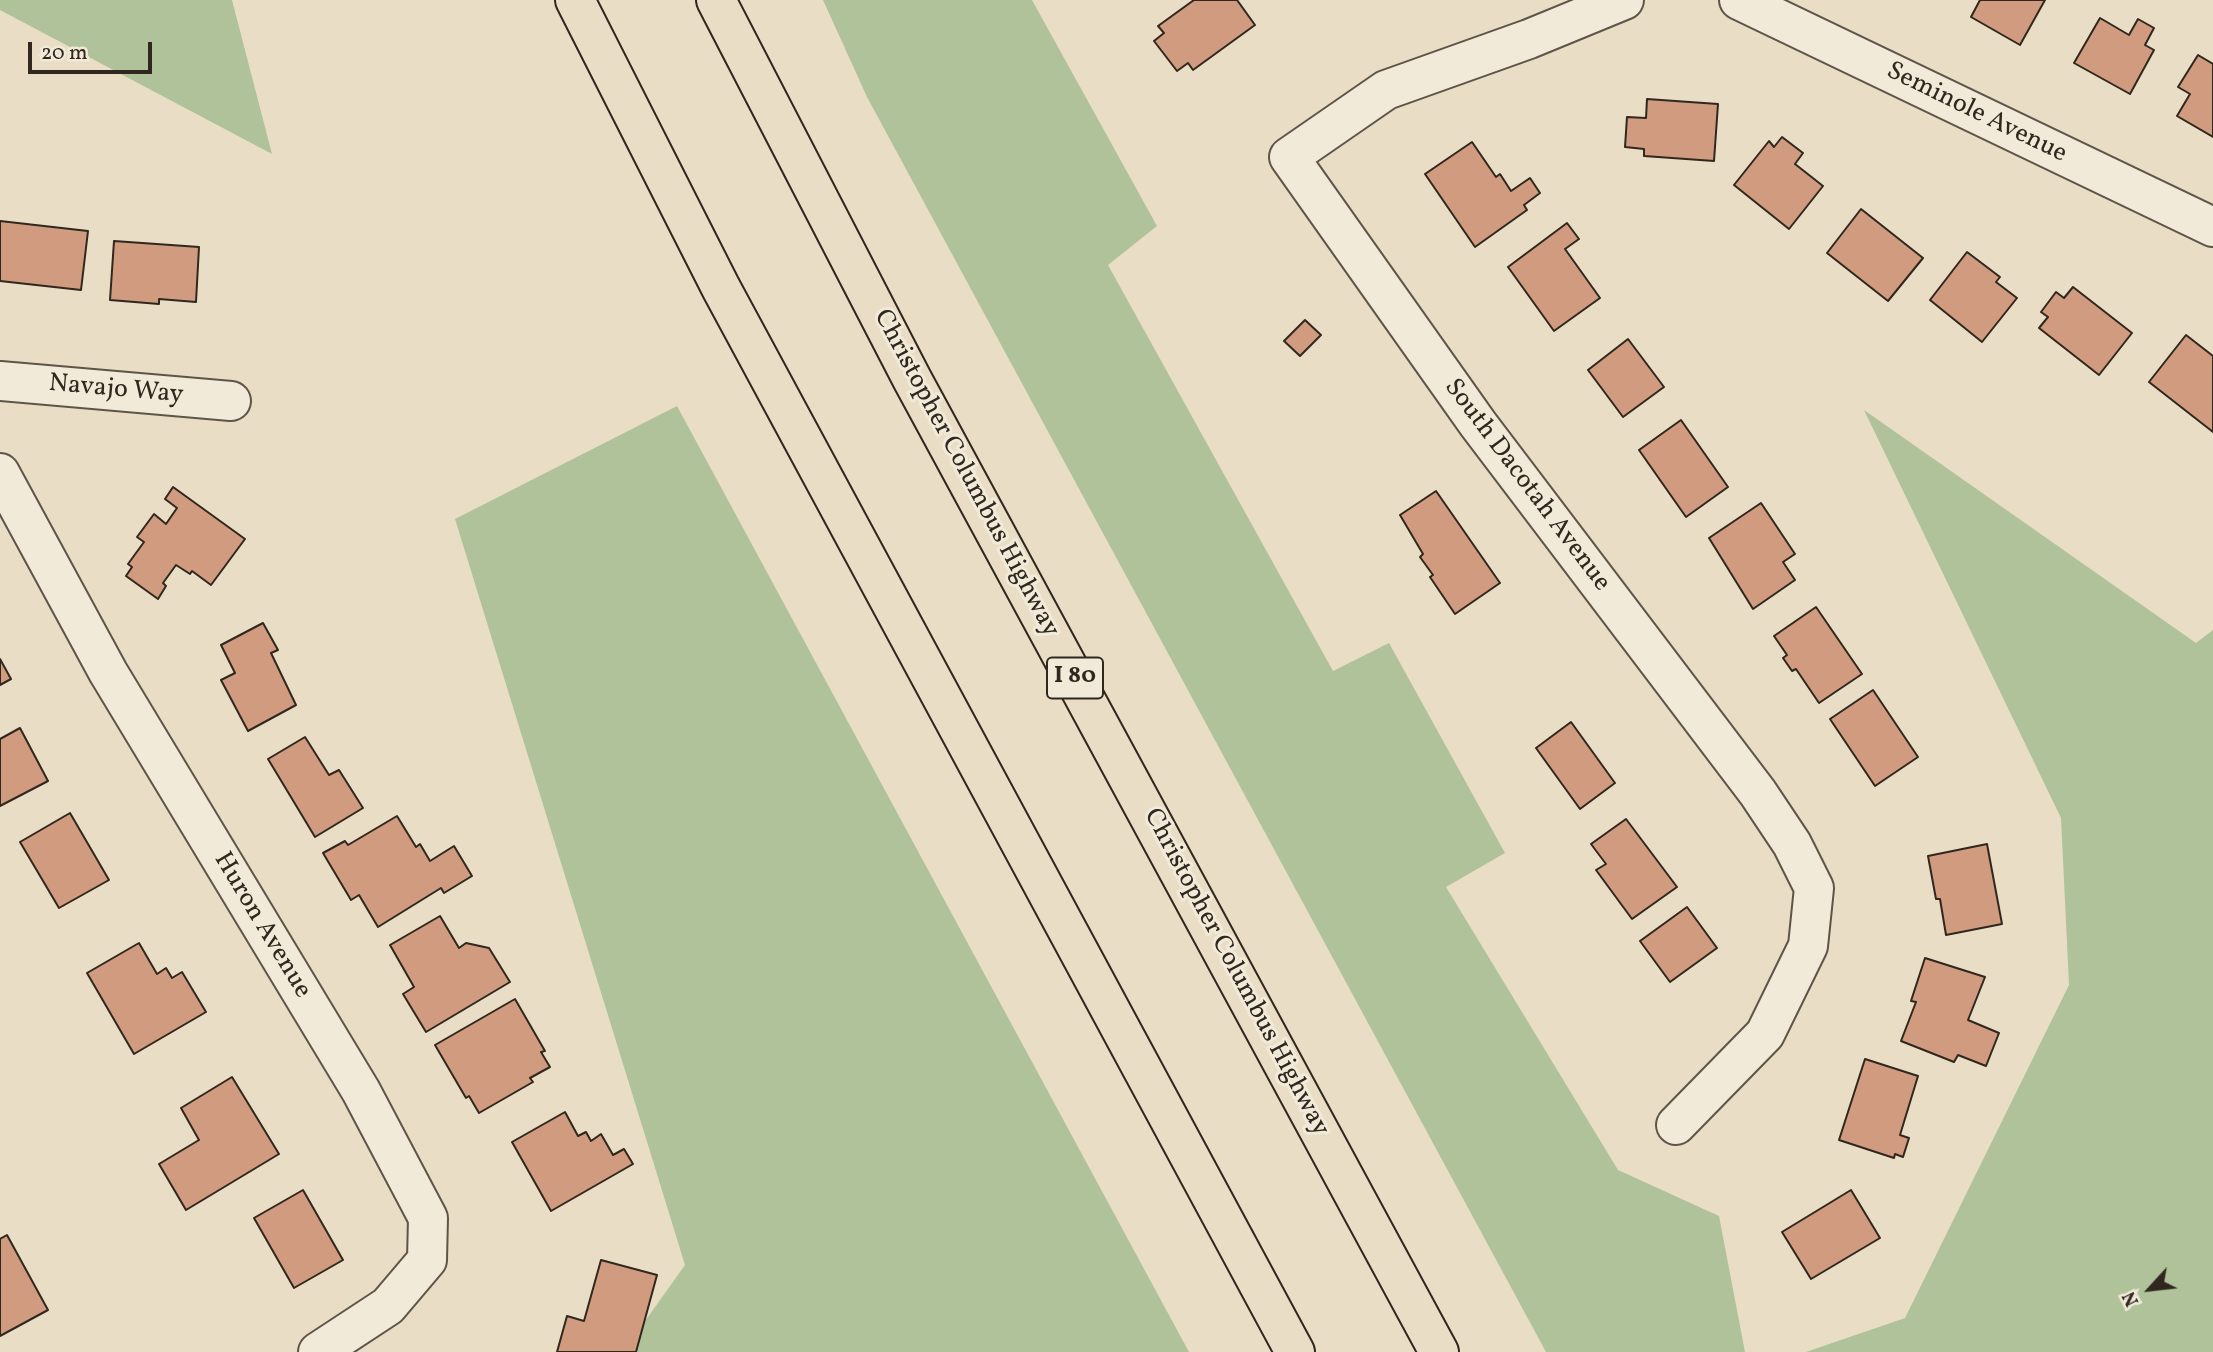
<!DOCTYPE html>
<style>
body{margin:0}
#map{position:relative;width:2213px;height:1352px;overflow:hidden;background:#e9dec5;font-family:Vollkorn,serif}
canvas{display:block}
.north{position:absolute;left:2115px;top:1254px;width:70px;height:70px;-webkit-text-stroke:5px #f1ead9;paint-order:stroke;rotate:243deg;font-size:19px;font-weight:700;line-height:28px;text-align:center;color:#30271e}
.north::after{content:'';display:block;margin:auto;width:24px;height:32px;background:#30271e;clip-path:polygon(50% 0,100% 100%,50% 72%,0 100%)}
.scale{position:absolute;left:28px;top:42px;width:124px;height:32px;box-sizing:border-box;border:4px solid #30271e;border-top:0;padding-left:9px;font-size:21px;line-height:24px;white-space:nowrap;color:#30271e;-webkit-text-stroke:5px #f1ead9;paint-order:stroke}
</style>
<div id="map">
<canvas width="2213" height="1352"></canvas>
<div class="north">N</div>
<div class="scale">20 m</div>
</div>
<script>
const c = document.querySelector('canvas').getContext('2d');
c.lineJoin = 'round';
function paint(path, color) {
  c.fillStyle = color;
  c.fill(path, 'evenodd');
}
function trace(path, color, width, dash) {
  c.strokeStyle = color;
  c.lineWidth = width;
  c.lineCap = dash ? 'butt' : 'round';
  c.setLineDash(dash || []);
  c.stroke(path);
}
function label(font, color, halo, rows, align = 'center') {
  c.font = font + ' Vollkorn,serif';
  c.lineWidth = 6;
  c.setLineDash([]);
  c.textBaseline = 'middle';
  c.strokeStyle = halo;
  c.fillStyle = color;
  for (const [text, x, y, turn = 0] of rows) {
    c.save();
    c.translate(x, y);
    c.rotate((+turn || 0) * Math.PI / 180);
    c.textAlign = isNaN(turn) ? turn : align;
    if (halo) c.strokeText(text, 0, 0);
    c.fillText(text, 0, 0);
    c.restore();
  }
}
const green = new Path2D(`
 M0,0h232l40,154 -272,-144z
 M823,0h209l125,226 -49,39 225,406 56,-28 116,210 -59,34 172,283 101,46 26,136h-199l-679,-1255z
 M677,406l512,946h-566l62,-87 -230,-746z
 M1864,410l332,233 17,-13v722h-407l99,-34 164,-333 -8,-167z`);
const building = new Path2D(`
 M1194,0h43l18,25 -62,45 -5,-7 -11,8 -23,-30 10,-8 -6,-7z
 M1980,0h65l-25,45 -49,-28z
 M2100,18l29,17 9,-16 16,9 -9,17 9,5 -24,44 -56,-31z
 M2198,55l15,9v73l-36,-21 13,-22 -12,-7z
 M1647,99l71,5 -4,57 -70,-5v-7l-19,-2 2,-30 19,1z
 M1782,137l21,16 -8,11 28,22 -34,43 -55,-44 35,-44 5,6z
 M1472,142l24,35 4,-3 11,17 19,-13 10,15 -16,12 3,5 -52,37 -50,-73z
 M1861,209l62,49 -35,43 -61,-48z
 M0,221l88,10 -7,59 -81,-9z
 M1567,223l12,16 -14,10 35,49 -46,33 -46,-64z
 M114,241l85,6 -3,55 -37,-3v5l-49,-4z
 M1967,252l33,25 -4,5 21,16 -35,44 -52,-42z
 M2073,287l59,46 -33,42 -60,-47 9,-11 -7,-5 15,-20 8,6z
 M1305,320l16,15 -21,21 -16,-15z
 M2186,335l27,21v76l-64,-50z
 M1628,339l36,48 -41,30 -35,-47z
 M1681,420l47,67 -42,30 -47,-67z
 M173,487l72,52 -34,46 -19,-14 -2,3 -14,-9 -13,18 3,3 -8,13 -32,-23 6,-9 -4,-3 16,-22 -7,-5 17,-23 12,10 11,-16 -12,-9z
 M1436,491l64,92 -45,31 -25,-37 3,-2 -13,-18 3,-3 -23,-39z
 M1761,503l34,51 -12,8 12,18 -42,29 -44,-71z
 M1816,607l46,67 -43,29 -23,-34 -4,2 -9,-13 4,-3 -13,-19z
 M263,623l15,27 -7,3 25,52 -48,26 -27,-51 14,-7 -14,-28z
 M0,659l11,20 -11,6z
 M1873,690l45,67 -43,29 -45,-67z
 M1571,722l44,61 -35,26 -44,-61z
 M20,728l28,53 -48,25v-67z
 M305,737l24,38 10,-5 24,38 -48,29 -47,-78z
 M70,813l39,67 -50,28 -39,-66z
 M397,816l19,31 4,-3 10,17 24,-15 18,30 -28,17 -3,-5 -63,39 -19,-32 -8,5 -28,-47 22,-12 3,4z
 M1626,819l51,68 -45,32 -36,-49 10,-6 -15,-20z
 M1987,844l15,80 -56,11 -6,-36h-4l-8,-43z
 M1687,907l30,41 -47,34 -30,-41z
 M440,916l19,32 7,-5 23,5 21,34 -84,50 -23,-38 11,-7 -24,-42z
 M139,943l18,31 9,-6 6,10 10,-6 24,40 -72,42 -47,-81z
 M1925,958l60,19 -17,43 31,13 -13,33 -28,-11 -4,7 -53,-21 15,-39 -5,-1z
 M515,999l30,52 -4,1 9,15 -20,11 3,4 -54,31 -10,-17 -3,2 -31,-53z
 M1865,1059l53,17 -18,59 9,3 -6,19 -8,-3 -1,4 -55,-18z
 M232,1077l47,77 -93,56 -27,-46 40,-24 -18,-32z
 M565,1112l13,24 8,-4 5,9 10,-7 12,21 11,-6 9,15 -82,47 -39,-69z
 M303,1190l40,70 -49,28 -40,-70z
 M1851,1190l29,48 -69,41 -29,-47z
 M7,1235l41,75 -48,26v-97z
 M601,1260l56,15 -21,77h-79l10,-36 17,5z`);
const minor = new Path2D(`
 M1624,0l-95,39 -143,51 -97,67 189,267 280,369 34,51 22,44 -6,58 -43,88 -89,91
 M1739,0l474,227
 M0,381l231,20
 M0,473l108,199 253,419 67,127 -1,42 -39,46 -70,46`);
const highway = new Path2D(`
 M575,0l146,288 574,1064
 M716,0l196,379 527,973`);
const shields = [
 [1075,678,56]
];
const shieldNames = [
 ["I 80",1075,678]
];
const streetNames = [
 ["Seminole Avenue",1976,114,26],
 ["Navajo Way",116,391,5],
 ["Christopher Columbus Highway",965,474,62],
 ["South Dacotah Avenue",1526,486,53],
 ["Huron Avenue",261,926,59],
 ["Christopher Columbus Highway",1235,973,62]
];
paint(green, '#b0c29a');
paint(building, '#d19b7f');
trace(building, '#30271e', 2);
trace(minor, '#5e5548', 42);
trace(highway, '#30271e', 42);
trace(minor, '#f1ead9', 38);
trace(highway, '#e9dec5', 38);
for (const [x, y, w] of shields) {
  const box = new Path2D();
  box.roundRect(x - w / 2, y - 20.5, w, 41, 5);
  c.fillStyle = '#f1ead9';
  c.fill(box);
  trace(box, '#30271e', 2);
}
label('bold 24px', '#30271e', null, shieldNames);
label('26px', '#30271e', '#f1ead9', streetNames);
</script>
